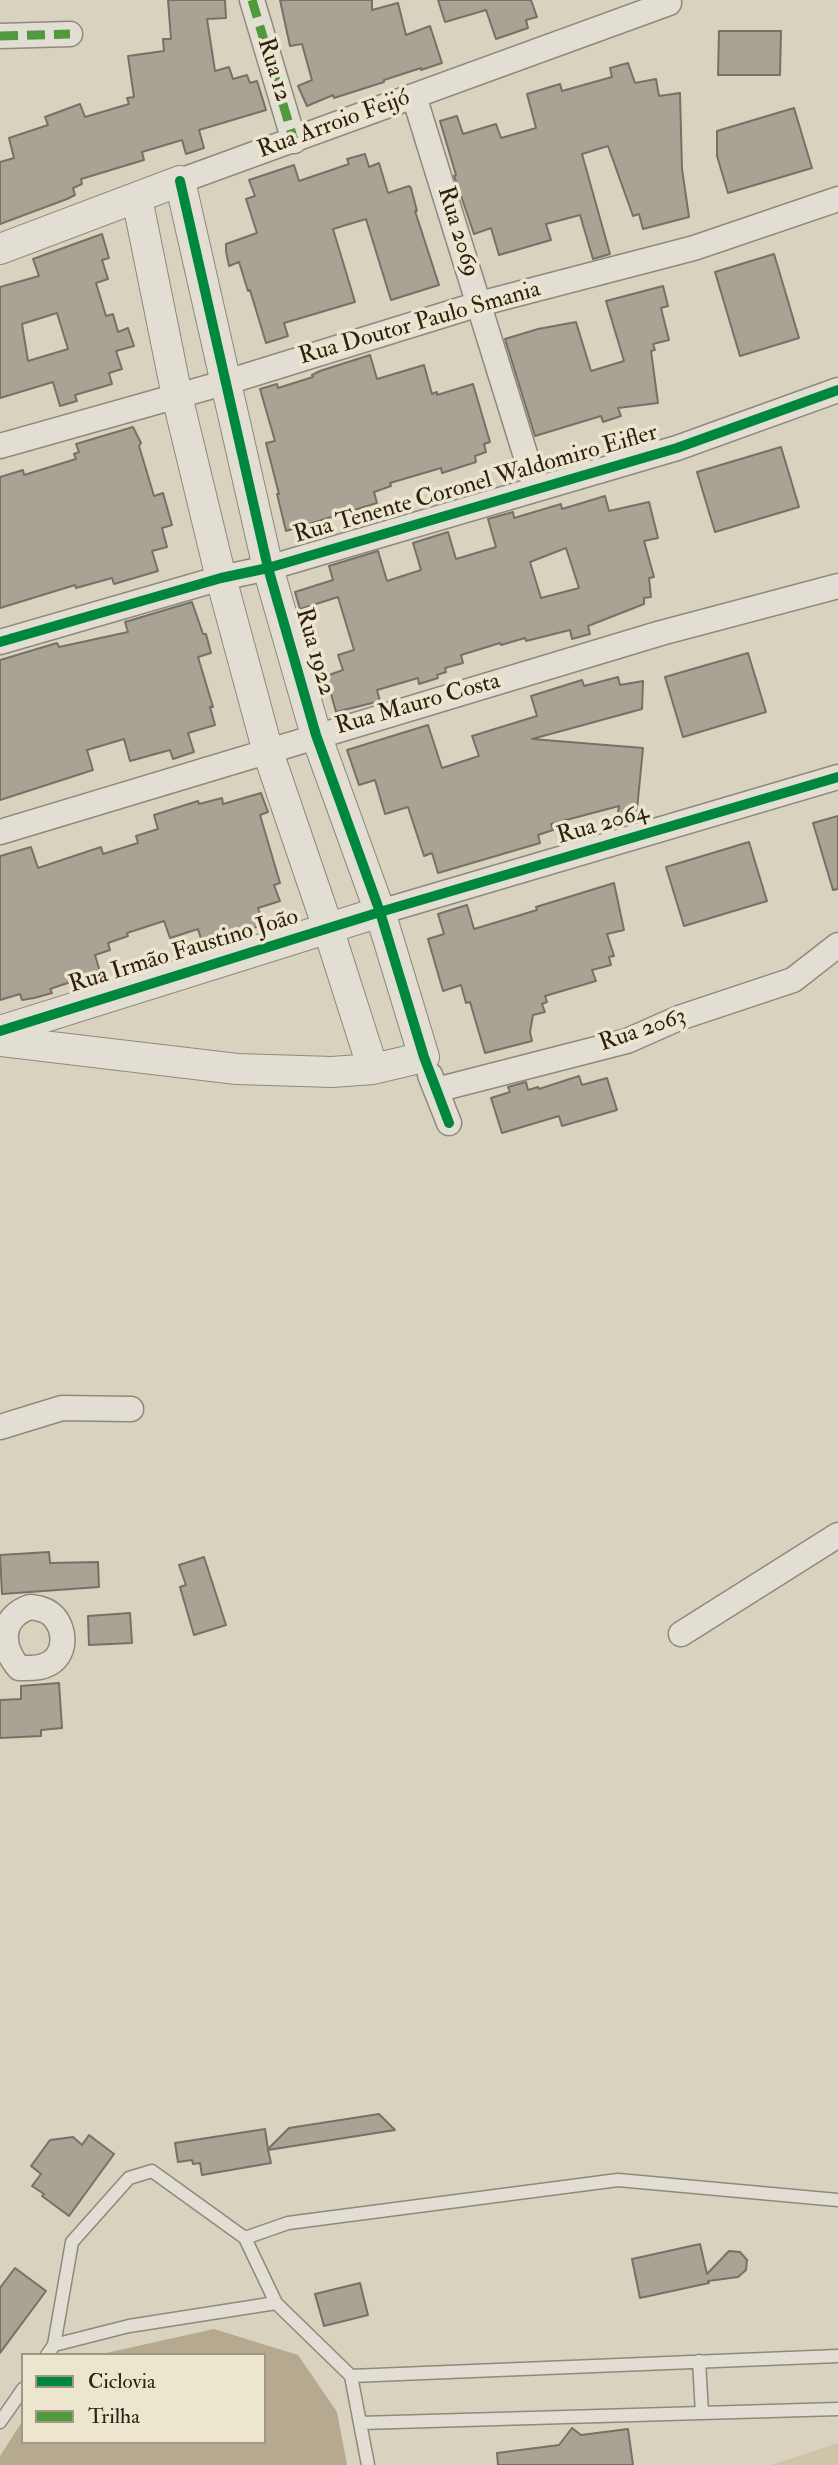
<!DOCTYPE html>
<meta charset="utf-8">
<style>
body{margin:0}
#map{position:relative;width:838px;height:2465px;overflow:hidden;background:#d9d2be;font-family:"IM FELL Double Pica",serif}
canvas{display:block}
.legend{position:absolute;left:21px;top:2353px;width:245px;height:91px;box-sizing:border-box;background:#ede6ce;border:2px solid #a19784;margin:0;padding:9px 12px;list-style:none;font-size:21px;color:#2e2014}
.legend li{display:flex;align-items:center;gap:14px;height:35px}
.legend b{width:35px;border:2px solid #a19784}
</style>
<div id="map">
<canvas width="838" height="2465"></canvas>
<ul class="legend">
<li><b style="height:9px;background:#00873e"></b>Ciclovia</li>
<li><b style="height:9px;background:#509a3d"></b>Trilha</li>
</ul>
</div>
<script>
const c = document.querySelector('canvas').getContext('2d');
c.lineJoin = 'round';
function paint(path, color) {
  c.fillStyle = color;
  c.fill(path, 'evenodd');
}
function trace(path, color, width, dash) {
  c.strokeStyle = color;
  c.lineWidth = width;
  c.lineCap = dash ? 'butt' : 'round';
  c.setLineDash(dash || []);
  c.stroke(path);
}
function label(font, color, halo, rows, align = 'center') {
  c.font = font + ' "IM FELL Double Pica",serif';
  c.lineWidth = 7;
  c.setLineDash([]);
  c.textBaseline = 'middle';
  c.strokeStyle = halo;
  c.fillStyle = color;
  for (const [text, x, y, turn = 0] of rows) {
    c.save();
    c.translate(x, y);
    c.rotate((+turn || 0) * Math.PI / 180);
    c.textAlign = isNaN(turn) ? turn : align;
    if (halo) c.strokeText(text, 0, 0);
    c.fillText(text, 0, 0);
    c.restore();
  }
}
const green = new Path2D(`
 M838,2443v22h-67z`);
const water = new Path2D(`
 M214,2329l84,26 39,57 10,53h-347v-9l23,-36v22h241v-87h-167z`);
const building = new Path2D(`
 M168,0h57l1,18 -19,1 8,52 14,-4 4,12 14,-4 3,8 7,-2 9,29 -67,20 5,18 -18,6 -4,-14 -40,12 2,8 -63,19 1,5 -9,4 2,7 -8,4 -67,25v-62l14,-4 -5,-20 39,-13 -3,-8 35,-13 5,13 44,-13 -2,-6 7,-1 -6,-41 36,-5 -1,-12h8z
 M280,0h92v10l26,-7 8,32 24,-9 12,37 -21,7v-2l-37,12v2l-50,16 -1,-3 -26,11 -9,-20 14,-6 -10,-36 -12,2z
 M438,0h93l6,17 -11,3 2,8 -32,11 -10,-29 -41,12z
 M719,31h62l-1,44h-62z
 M628,63l7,20 21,-4 3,17 21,-3 2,76 7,48 -46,12 -4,-15 -6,2 -25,-70 -26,8 28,100 -17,5 -13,-44 -34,9 5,16 -52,15 -8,-27 -17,6 -17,-50 -3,-8 2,-1 -16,-54 17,-5 6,18 33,-10 5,14 35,-10 -9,-34 33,-10 2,7 50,-14 -2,-9z
 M794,108l18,60 -84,25 -11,-37v-25z
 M365,154l4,13 10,-4 9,30 21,-7 2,2 6,23h-2l24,74 -48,15 -25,-81 -33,10 22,73 -71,21 4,13 -22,7 -16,-53 -2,1 -9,-29 -10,4 -3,-15v-7l31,-11 -11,-34 9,-3 -6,-16 45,-15 5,16 50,-17 -2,-5z
 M102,234l7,24 -7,2 6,19 -12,4 10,33 7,-2 5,18 10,-4 6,18 -18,5 6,18 -13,4 3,11 -37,11 2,6 -17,5 -7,-24 -53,16v-111l39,-11 -6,-17zM57,313l11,36 -40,12 -6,-37z
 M774,254l25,84 -59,18 -25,-84z
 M663,286l5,20 -7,2 8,32 -16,4 2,6 -4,1 7,52 -40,5 3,8 -18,6 -2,-6 -66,20 -30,-97 33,-10 38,-7 15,49 33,-10 -18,-60z
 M370,355l7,24 47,-14 8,29 5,-2v3l36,-11 17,58 -6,2 2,8 -11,4 1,6 -34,11 -1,-5 -51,15 1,3 -17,6 3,11 -91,28 -9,-37h2l-13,-51 9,-2 -15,-52 17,-5 1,4 35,-11 -1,-2 8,-4z
 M133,427l8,16 -2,3 15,50 9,-3 9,32 -10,3 5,19 -15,4 6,20 -44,13 -2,-6 -36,10 -1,-3 -75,23v-131l23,-7 1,5 52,-16 -2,-5 5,-2 -3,-8z
 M781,447l18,60 -84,25 -18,-60z
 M605,496l4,15 40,-9 9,36 -14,3 10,36 -5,1 2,19 -7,1v6l-56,22 2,8 -18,5 -2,-9 -44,11 -1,-3 -24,7 -1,-2 -39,12 2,8 -18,5 1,4 -9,3 1,3 -19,6 -1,-6 -41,12 3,11 -44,11 -10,-36 17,-6 -5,-15 16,-5 -16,-53 -38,12 -5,-17 38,-12 -4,-14 49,-15 9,30 34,-11 -8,-27 35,-11 8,27 40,-12 -8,-28 25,-7 1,6 47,-14 1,5zM566,548l13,40 -38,10 -11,-36z
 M192,602l11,32h3l5,19 -13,4 15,50h-3l5,18 -27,8 6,19 -21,7 -3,-9 -40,11 -6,-22 -37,11 6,20 -93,30v-140l57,-17 2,4 69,-15 -3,-10z
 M748,653l18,59 -83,25 -18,-60z
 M618,677l2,8 23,-4 -1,28 -110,30 111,9 -7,72 -19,-1 2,-13 -68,18 2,6 -15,5 2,8 -102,30 -6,-20 -8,3 -16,-49 -23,7 -10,-34 -16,5 -12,-35 81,-25 14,43 37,-12 -7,-20 65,-20 -6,-20 51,-16 2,6z
 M261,793l7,19 -8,3 20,68 -6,2 6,16 -22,7 6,17 -62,17 -4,-13 -28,9 -6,-17 -37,12 1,3 -20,7 2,7 -15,5 5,17 -50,17 2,4 -18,5 -12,2 -2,-6 -20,6v-144l31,-9 7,21 63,-21 2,7 35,-11 -2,-7 22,-7 -4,-14 44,-14 1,3 23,-6 1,6z
 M838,816v73l-5,1 -20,-67z
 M749,842l18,59 -83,25 -18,-59z
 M614,883l10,47 -17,4 7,22 -5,1 2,8 -19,5 4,11 -51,15 2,6 -5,2 3,8 -12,3 -3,17 2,9 -47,12 -15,-51 -4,1 -5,-18 -18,6 -15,-52 16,-5 -6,-20 29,-9 7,24 63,-19 -1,-3z
 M579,1076l3,9 25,-7 10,32 -55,16 -3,-10 -57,17 -11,-35 19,-6 -2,-5 18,-5 2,8 10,-3 1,2z
 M49,1552l1,11 48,-1 1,25 -97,7 -2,-39z
 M204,1557l22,68 -32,10 -14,-48 6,-2 -7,-20z
 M130,1613l2,30 -43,2 -1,-29z
 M59,1683l3,45 -21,2v6l-41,2v-38l21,-1v-13z
 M379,2114l16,16 -127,20 3,13 -69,12 -2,-12 -7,1 -1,-4 -14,2 -3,-19 90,-14 3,20 21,-21z
 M89,2135l25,19 -45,62 -27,-20 2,-2 -12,-8 9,-12 -10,-8 19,-26 23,-3 9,8z
 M700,2244l7,30 22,-23 11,1 7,8 -1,10 -8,7 -30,4 1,2 -69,15 -8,-39z
 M15,2268l31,23 -46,62v-65z
 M360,2283l8,32 -44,11 -9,-32z
 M572,2428l9,7 47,-6 5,36h-135l-1,-12 62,-8z`);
const service = new Path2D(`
 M276,2303l75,73 17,89
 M54,2345l75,-19 147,-23 -31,-65
 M47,2355l7,-10 18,-103 57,-64 23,-7 93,67 43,-15 330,-43 220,20
 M699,2361l3,52
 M351,2376l487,-20
 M0,2422l23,-33
 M360,2423l478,-14`);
const minor = new Path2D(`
 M252,0l42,141
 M0,36l70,-2
 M414,96l122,393
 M180,181l489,-178
 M0,446l227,-64 252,-78 215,-56 144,-49
 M0,642l221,-64 47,-10 409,-120 161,-58
 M0,832l661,-199 177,-47
 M380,912l458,-135
 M430,1075l19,48
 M436,1090l191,-49 52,-23 114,-38 45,-35
 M0,1427l62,-19 69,1
 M30,1607c8,1 15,2 21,7 16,14 16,43 -5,51 -8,4 -19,3 -27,3 -19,-22 -19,-51 11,-61z
 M681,1634l157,-99`);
const tertiary = new Path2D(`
 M137,198l40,198 44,182 47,174 60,176 45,141
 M0,249l180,-68 88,387 48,167 64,177 44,145 -51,12 -41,3 -95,-3 -237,-28
 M0,1031l380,-119`);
const quiet = new Path2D(`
 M252,0l42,141
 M0,36l70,-2`);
const cycleway = new Path2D(`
 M180,181l88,387 48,167 64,177 44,145 25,66
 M0,642l221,-64 47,-10 409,-120 161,-58
 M0,1031l380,-119 458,-135`);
const streetNames = [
 ["Rua 12",273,70,73],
 ["Rua Arroio Feijó",334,125,-20],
 ["Rua 2069",457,232,73],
 ["Rua Doutor Paulo Smania",420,324,-16],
 ["Rua Tenente Coronel Waldomiro Eifler",476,485,-16],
 ["Rua 1922",314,652,74],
 ["Rua Mauro Costa",418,705,-16],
 ["Rua 2064",603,825,-16],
 ["Rua Irmão Faustino João",184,952,-17],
 ["Rua 2063",643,1031,-19]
];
paint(green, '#cec4a9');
paint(water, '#b5aa90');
paint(building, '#a9a395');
trace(building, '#777165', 2);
trace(service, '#8f897c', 15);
trace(minor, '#8f897c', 27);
trace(tertiary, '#8f897c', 32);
trace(service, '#e2ded4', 12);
trace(minor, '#e2ded4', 24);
trace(tertiary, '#e2ded4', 30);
trace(quiet, '#509a3d', 9, [18, 9]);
trace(cycleway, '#00873e', 10);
label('24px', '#2e2014', '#ede6ce', streetNames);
</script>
